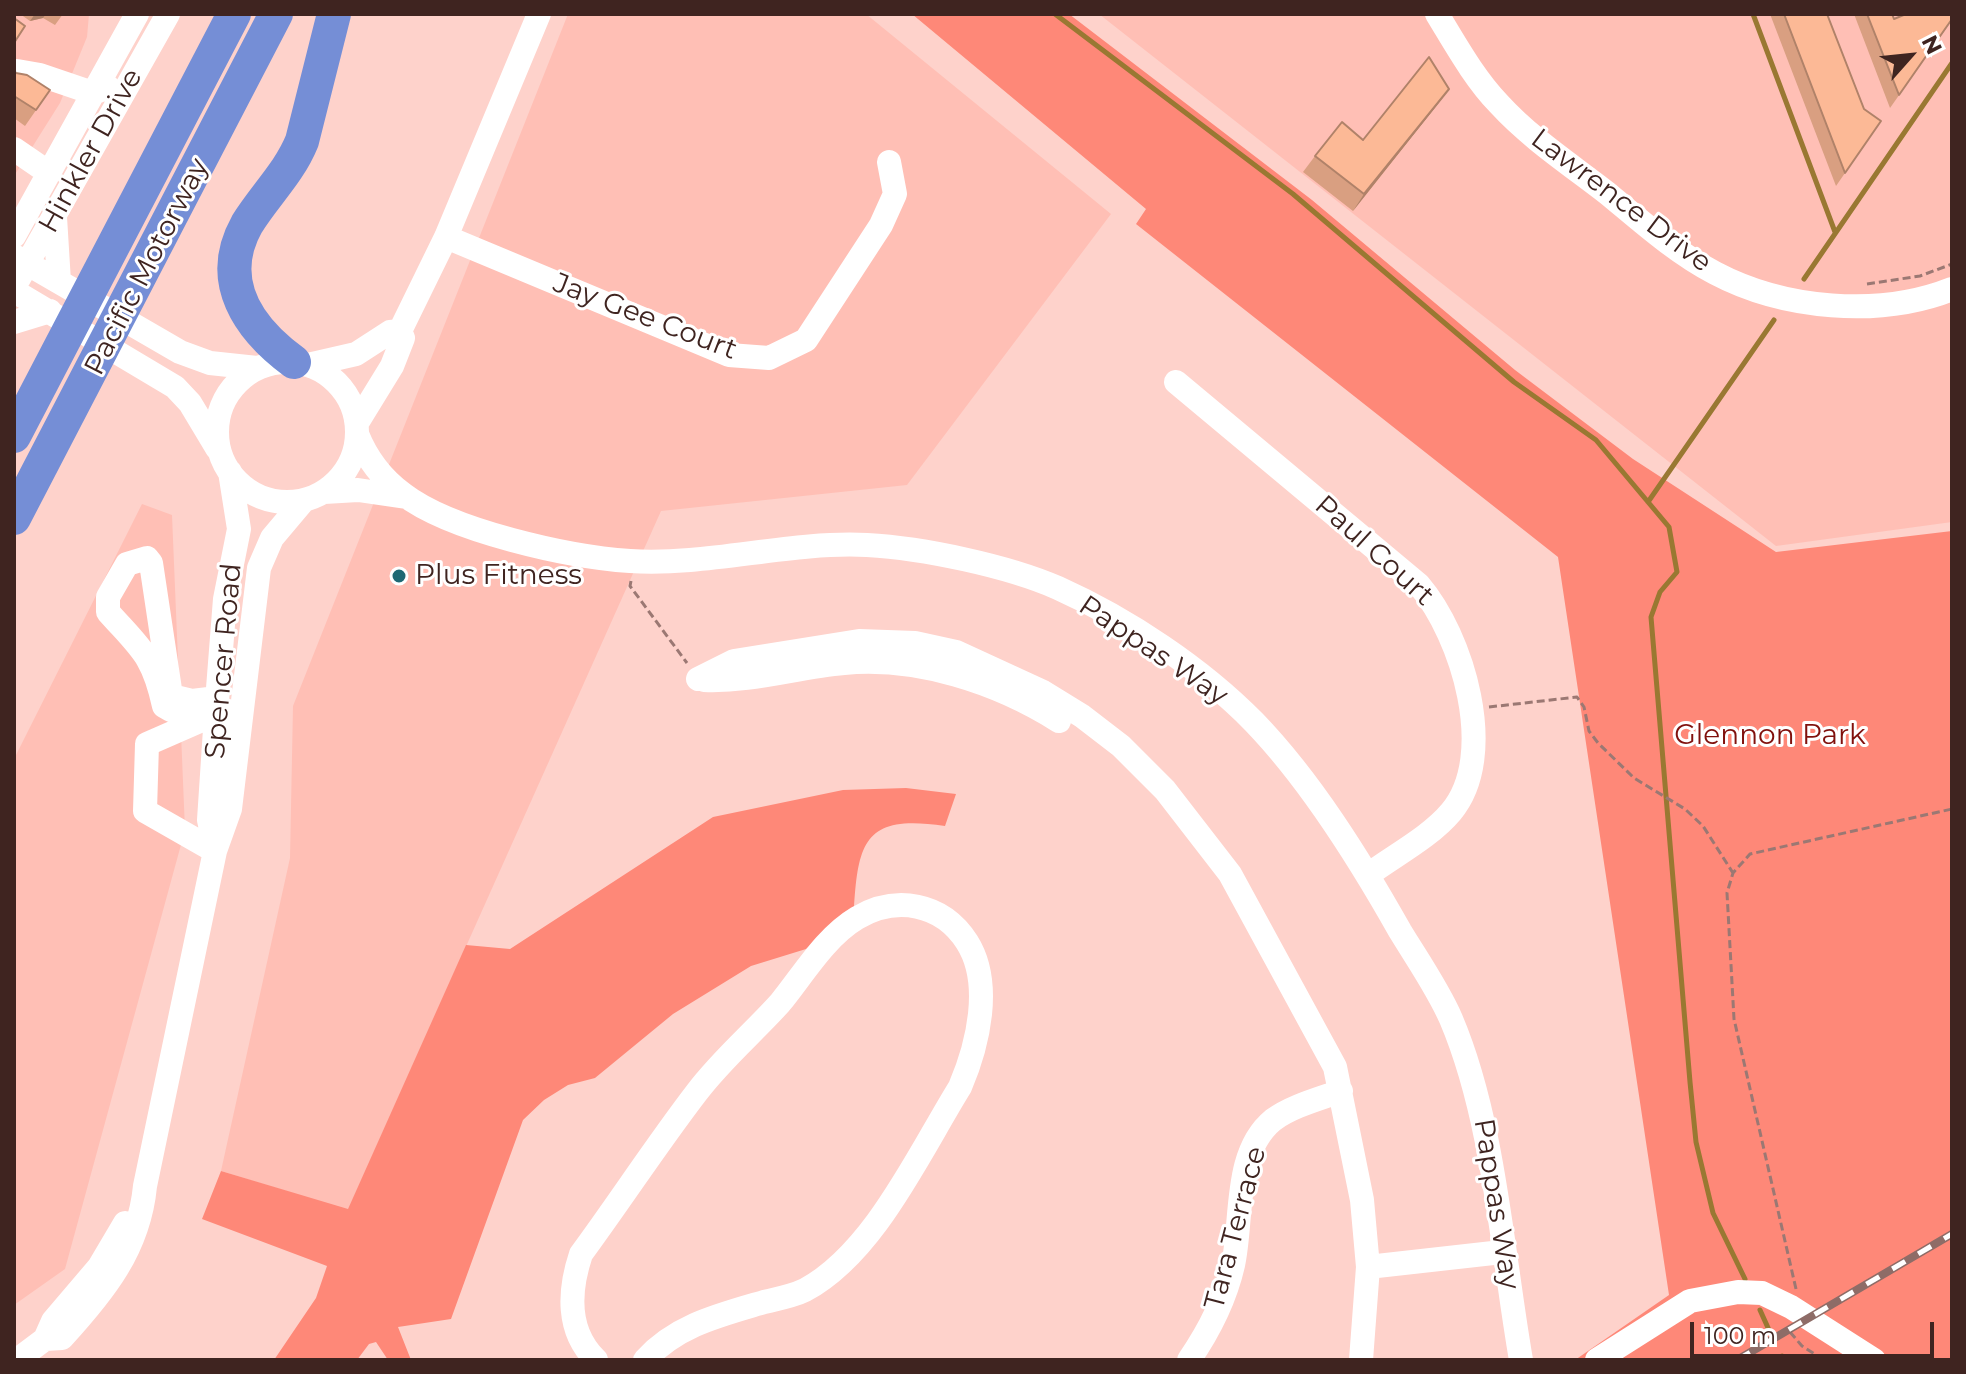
<!DOCTYPE html>
<style>
body{margin:0}
#map{position:relative;width:1966px;height:1374px;overflow:hidden;background:#fed2cb;font-family:Montserrat,sans-serif}
canvas{display:block}
.frame{position:absolute;inset:0;border:16px solid #3f2420;pointer-events:none}
.north{position:absolute;left:1870px;top:16px;width:80px;height:80px;-webkit-text-stroke:6px #fff;paint-order:stroke;rotate:63deg;font-size:22px;font-weight:700;line-height:32px;text-align:center;color:#3f2420}
.north::after{content:'';display:block;margin:auto;width:28px;height:36px;background:#3f2420;clip-path:polygon(50% 0,100% 100%,50% 72%,0 100%)}
.scale{position:absolute;left:1690px;top:1322px;width:244px;height:36px;box-sizing:border-box;border:4px solid #3f2420;border-top:0;padding-left:10px;font-size:24px;line-height:28px;white-space:nowrap;color:#3f2420;-webkit-text-stroke:6px #fff;paint-order:stroke}
</style>
<div id="map">
<canvas width="1966" height="1374"></canvas>
<div class="frame"></div>
<div class="north">N</div>
<div class="scale">100 m</div>
</div>
<script>
const c = document.querySelector('canvas').getContext('2d');
c.lineJoin = 'round';
function paint(path, color) {
  c.fillStyle = color;
  c.fill(path, 'evenodd');
}
function trace(path, color, width, dash) {
  c.strokeStyle = color;
  c.lineWidth = width;
  c.lineCap = dash ? 'butt' : 'round';
  c.setLineDash(dash || []);
  c.stroke(path);
}
function label(font, color, halo, rows, align = 'center') {
  c.font = font + ' Montserrat,sans-serif';
  c.lineWidth = 6;
  c.setLineDash([]);
  c.textBaseline = 'middle';
  c.strokeStyle = halo;
  c.fillStyle = color;
  for (const [text, x, y, turn = 0] of rows) {
    c.save();
    c.translate(x, y);
    c.rotate((+turn || 0) * Math.PI / 180);
    c.textAlign = isNaN(turn) ? turn : align;
    if (halo) c.strokeText(text, 0, 0);
    c.fillText(text, 0, 0);
    c.restore();
  }
}
const built = new Path2D(`
 M14,14h75l-2,23 -27,66 -46,73z
 M568,14h298l245,200 -204,271 -246,26 -313,699 -127,-39 69,-313 3,-152z
 M1099,14h853v508l-176,24z
 M142,504l30,11 13,315 -120,439 -51,36v-546z`);
const green = new Path2D(`
 M912,14h157l243,186 203,170 118,89 143,93 176,-21v829h-377l94,-65 -111,-738 -422,-333 10,-15z
 M906,788l50,6 -11,32c-79,-12 -87,14 -91,84l-48,39 -55,17 -78,48 -78,64 -27,7 -24,15 -21,20 -72,199 -53,8 13,33h-23l-12,-18 -7,2 -12,16h-83l42,-62 11,-32 -125,-47 19,-48 127,38 118,-264 44,4 203,-132 130,-27z`);
const stream = new Path2D(`
 M1055,14l238,180 221,188 82,58 73,87 8,45 -17,20 -9,25 39,465 6,60 17,71 32,66
 M1753,14l82,218
 M1804,279l148,-216
 M1648,502l126,-182
 M1760,1310l9,20
 M1782,1356l2,4`);
const path = new Path2D(`
 M1867,284l53,-8 32,-12
 M631,581l-1,5 57,77
 M1489,707l88,-10 7,10 5,24 9,12 36,35 51,31 18,17 30,47
 M1796,1289l-62,-270 -7,-126 6,-20 17,-19 202,-45
 M1790,1332l12,14 22,14`);
const minor = new Path2D(`
 M1437,14c19,31 37,64 62,90 31,34 72,61 108,89 34,28 68,59 108,80 68,36 164,45 237,16
 M14,76l3,-5 23,4 53,18 15,-6
 M14,149l35,24
 M55,217l4,65
 M14,236l123,-222
 M446,237l283,118 40,3 37,-18 75,-115 14,-31 -6,-32
 M16,257l164,95 30,11 47,5
 M14,287l154,-273
 M14,291l161,96 15,16 27,45
 M14,322l36,-11
 M217 432a70 70 0 1 1 140 0a70 70 0 1 1-140 0Z
 M308,365l48,-11 34,-22 10,-1
 M1176,382l243,203c43,50 80,170 32,227 -21,25 -56,43 -83,63
 M357,423l35,-57 11,-28 -3,-7 46,-94 93,-223
 M357,434c10,25 24,44 46,60 48,37 166,63 227,67 78,5 159,-20 237,-16 56,3 141,21 191,43 69,31 143,80 196,134 57,59 106,138 146,209 17,28 38,58 51,88 43,101 51,232 70,341
 M324,492l34,-2 48,7
 M698,679l36,-18 125,-20 56,2 41,9 87,40 39,24 39,30 44,44 65,84 105,193 27,133 6,67 -7,93
 M704,680c48,2 93,-13 140,-17 73,-7 153,19 215,58
 M217,698l-25,3 -21,-5 -20,-133 -4,-5 -20,6 -19,33v15c33,37 45,43 56,94l7,4 70,6
 M211,716l-64,28 -2,67 70,40
 M215,848l-6,-28 7,-106 9,-115 14,-70 -9,-57
 M1368,1267l134,-15
 M45,1339l17,-1c42,-46 77,-89 83,-152l70,-335 15,-42 29,-241 13,-30 32,-38
 M17,1360l28,-21 8,-18 46,-54 26,-44
 M596,1360c-30,-29 -27,-70 -15,-106 39,-53 76,-110 116,-162 24,-32 56,-59 83,-89 23,-28 45,-66 77,-85 39,-23 85,-15 110,24 26,41 11,103 -7,145 -41,66 -86,166 -155,203 -12,6 -28,9 -41,12 -44,13 -87,23 -119,58
 M1189,1360c20,-29 36,-60 44,-95 10,-45 0,-112 40,-145 19,-14 46,-21 68,-29
 M1597,1360l93,-59 48,-9 24,1 29,14 83,53`);
const highway = new Path2D(`
 M294,362c-45,-33 -79,-81 -47,-138 18,-29 42,-51 55,-83l32,-127
 M14,436l220,-422
 M14,518l262,-504`);
const rail = new Path2D(`
 M1737,1360l215,-126`);
const wall = new Path2D(`
 M20,14h43l-8,11 -12,-7 -13,3z
 M1770,14h57l37,95 17,12 -45,65z
 M1854,14h38l2,5 58,1 -62,88z
 M14,70l2,3 34,17 -25,36 -11,-8z
 M1437,105l-84,106 -50,-39 12,-16 48,-16z`);
const shadedWall = new Path2D(`
 M35,14h11l-3,4 -13,3z
 M1449,89l-12,16 -84,106 11,-17z`);
const building = new Path2D(`
 M1784,14h43l37,95 17,12 -36,52z
 M1867,14h25l2,5 12,-5h46v5l-53,76z
 M14,18l11,8 -11,17z
 M1429,57l20,32 -85,105 -49,-38 27,-34 21,18z
 M14,70l2,3 11,2 23,15 -14,20 -22,-14z`);
const markers = [
 [399,576,8,"#1e6873"]
];
const streetNames = [
 ["Hinkler Drive",91,151,-61],
 ["Lawrence Drive",1621,201,37],
 ["Pacific Motorway",147,267,-63],
 ["Jay Gee Court",645,317,21],
 ["Paul Court",1374,551,42],
 ["Pappas Way",1153,651,34],
 ["Spencer Road",224,661,-85],
 ["Pappas Way",1496,1204,81],
 ["Tara Terrace",1236,1228,-75]
];
const poiNames = [
 ["Plus Fitness",415,576]
];
const parkNames = [
 ["Glennon Park",1770,736]
];
paint(built, '#ffbfb5');
paint(green, '#fe8878');
trace(stream, '#997832', 5);
trace(path, '#9b7873', 3, [8, 4]);
trace(minor, '#fff', 24);
trace(highway, '#758ed6', 34);
trace(rail, '#8e6c67', 8);
trace(rail, '#fff', 5, [15]);
paint(wall, '#d99f81');
paint(shadedWall, '#b08269');
paint(building, '#fcb996');
trace(building, '#b08269', 2);
for (const [x, y, r, color] of markers) {
  const dot = new Path2D();
  dot.arc(x, y, r, 0, 2 * Math.PI);
  c.fillStyle = color;
  c.fill(dot);
  trace(dot, '#fff', 3);
}
label('28px', '#3f2420', '#fff', streetNames);
label('28px', '#3f2420', '#fff', poiNames, 'left');
label('28px', '#81110d', '#fff', parkNames);
</script>
